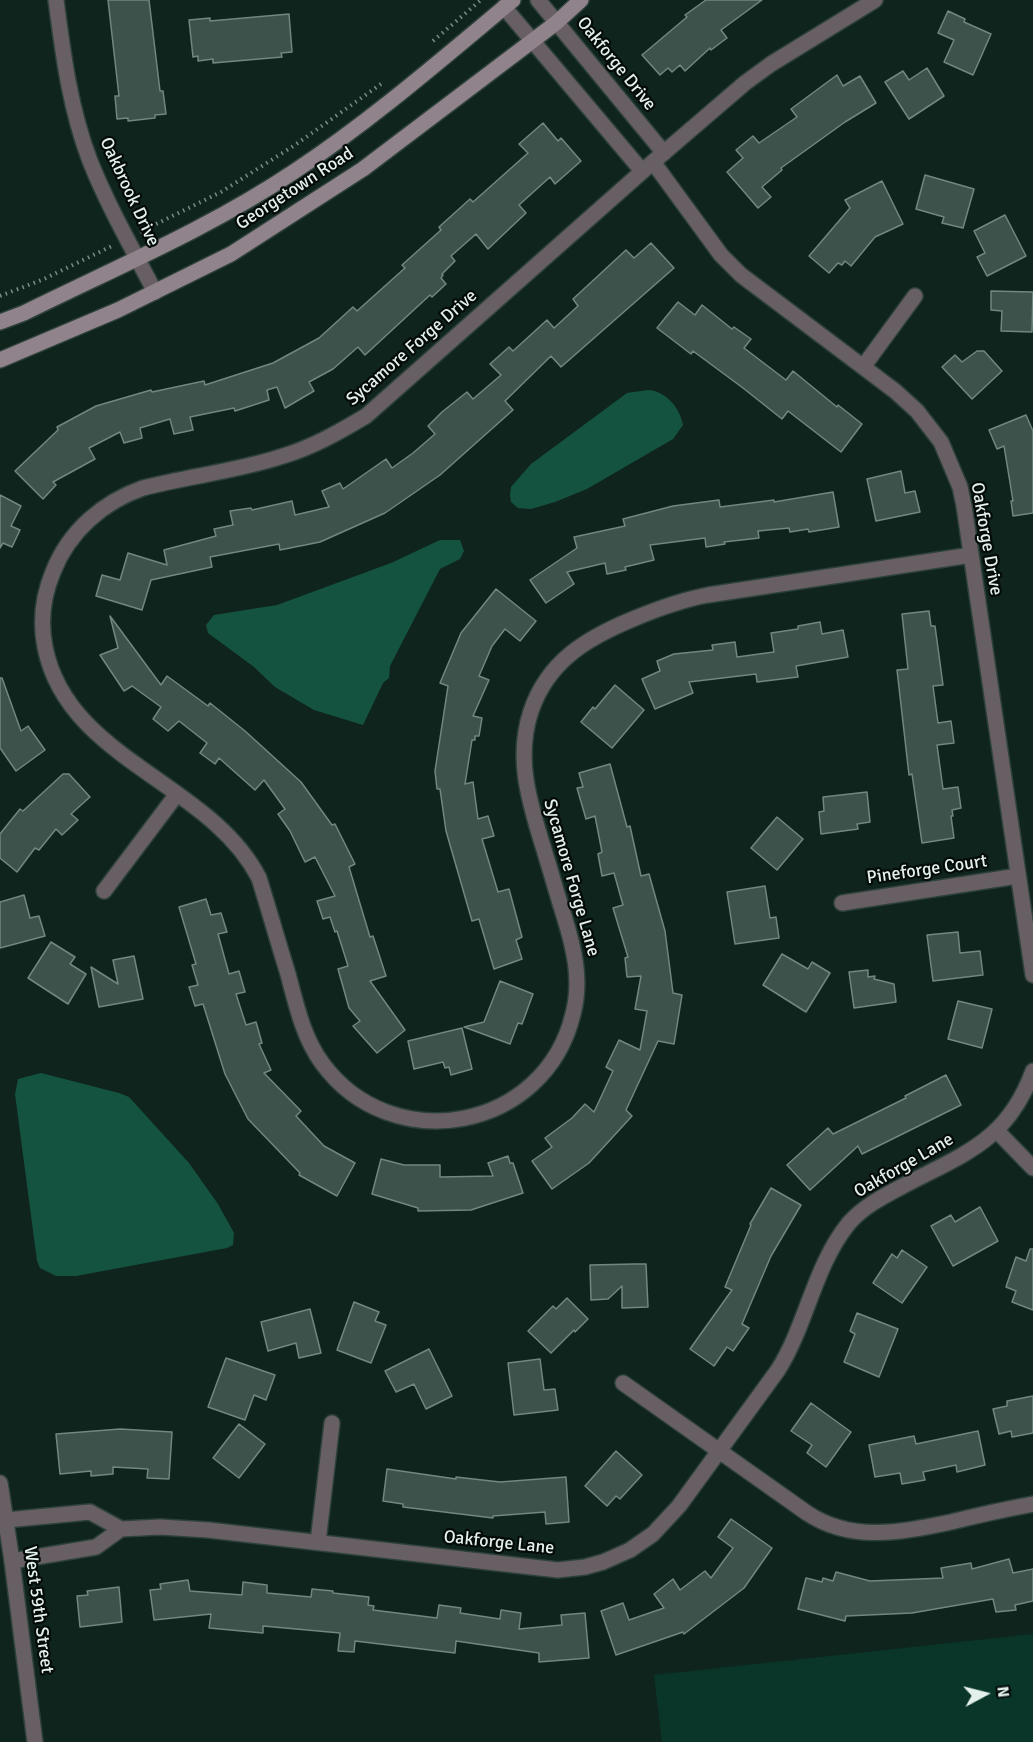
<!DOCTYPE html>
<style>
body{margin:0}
#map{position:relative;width:1033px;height:1742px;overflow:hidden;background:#0f241d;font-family:Signika,sans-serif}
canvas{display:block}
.north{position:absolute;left:955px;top:1664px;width:60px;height:60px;-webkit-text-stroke:4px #040b08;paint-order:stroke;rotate:83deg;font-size:16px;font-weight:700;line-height:24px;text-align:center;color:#e3f0eb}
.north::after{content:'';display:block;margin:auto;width:21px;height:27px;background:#e3f0eb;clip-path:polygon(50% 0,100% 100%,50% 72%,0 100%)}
</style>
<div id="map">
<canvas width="1033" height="1742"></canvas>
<div class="north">N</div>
</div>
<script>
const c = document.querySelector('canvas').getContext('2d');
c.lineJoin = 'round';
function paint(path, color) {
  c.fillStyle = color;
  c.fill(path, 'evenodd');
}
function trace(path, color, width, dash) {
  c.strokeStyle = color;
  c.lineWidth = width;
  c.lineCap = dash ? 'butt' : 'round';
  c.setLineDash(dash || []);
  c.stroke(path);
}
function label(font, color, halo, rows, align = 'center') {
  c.font = font + ' Signika,sans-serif';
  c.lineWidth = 4.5;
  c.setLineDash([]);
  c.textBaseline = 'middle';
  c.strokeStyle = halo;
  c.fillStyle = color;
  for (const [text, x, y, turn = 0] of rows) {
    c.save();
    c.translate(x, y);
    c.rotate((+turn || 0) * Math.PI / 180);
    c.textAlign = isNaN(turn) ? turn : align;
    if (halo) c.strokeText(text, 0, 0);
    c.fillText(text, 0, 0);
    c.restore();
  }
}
const green = new Path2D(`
 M1033,1634v108h-371l-8,-67z`);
const water = new Path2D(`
 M648,390c18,1 32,18 35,35l-10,14 -86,50 -32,13 -24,7 -13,-1 -7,-6 -1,-7 1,-8 20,-23 96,-71z
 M440,540h20l4,11 -4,8 -20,10 -50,97 -1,12 -6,5 -20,42 -49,-15 -39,-23 -21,-20 -46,-34 -2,-8 8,-10 63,-10 114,-42z
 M41,1073l78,20 10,4 60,66 29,41 16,29 -1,12 -6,3 -151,28h-20l-16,-8 -3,-7 -22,-167 3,-15z`);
const building = new Path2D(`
 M108,0h41l11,91h3l3,23 -11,1v3l-27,3v-3l-11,1 -2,-23h4z
 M706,0h56l-41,30 6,8 -16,12 -1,-2 -25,23 -5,-6 -8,7 -4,-4 -8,7 -18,-20 45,-38 -2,-2z
 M948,11l17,8 -1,3 27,12 -18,41 -29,-13 10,-22 -16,-7z
 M289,14l3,38 -11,1 1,4 -69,6v-4l-15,2v-5l-5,1 -4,-37 21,-2v3z
 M927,68l17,28 -35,23 -24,-37 18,-11 6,9z
 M837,75l6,11 17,-10 16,27 -31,19 -64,46 1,2 -20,17 9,10 -13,11 -31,-36 16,-14 -7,-8 17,-14 6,7 38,-26 -6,-8z
 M543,123l15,18 3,-3 20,23 -26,23 -5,-7 -31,28 7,8 -38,36 -12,-15 -25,22 4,5 -13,13 1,1 -2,3 5,6 -14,13 -2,-2 -65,60 -7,-8 -25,22 -24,13 5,9 -29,17 -8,-21 -10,3 2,10 -34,11 -1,-3 -44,9 3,13 -19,4 -4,-15 -30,9 2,10 -18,5 -4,-11 -31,16 6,11 -42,23 3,3 -13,14 -28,-28 43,-41 -1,-3 39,-21 55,-16 1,2 52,-11 1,4 68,-22 46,-25 34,-31 4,4 48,-43 -3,-3 39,-35 -2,-3 31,-28 3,3 55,-49 -9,-9z
 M925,175l49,14 -11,39 -21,-5 2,-6 -28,-8z
 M882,181l21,43 -28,13 -24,29 -6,-5 -3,4 -4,-2 -9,10 -20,-17 41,-48 -5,-8z
 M1005,215l21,41 -39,20 -10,-19 8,-4 -11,-22z
 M651,243l23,25 -113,99 -10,-11 -46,45 8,9 -73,65 -55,38 -65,29 -40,8 -1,-6 -69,13 2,10 -61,13 -9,30 -46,-14 6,-21 18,5 8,-27 39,12 -3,-15 52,-14 -2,-7 19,-4 -3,-14 21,-3 1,2 40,-9 3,14 34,-8 -7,-16 18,-8 3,6 43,-30 6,9 21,-15 22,-19 -7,-8 14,-14 25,-20 6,7 28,-24 -11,-11 19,-17 4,4 34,-31 7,8 24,-22 -5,-7 53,-49 8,8z
 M991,291l42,1 -1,40 -31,-1 1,-20 -11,-1z
 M678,302l17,13 7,-10 30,24 2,-2 17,12 -7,9 42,32 7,-9 44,36 1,-2 24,19 -21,28 -53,-41 -6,8 -39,-31 -50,-37 -2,3 -34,-26z
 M977,351h7l18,20 -30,28 -30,-32 13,-12 7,7z
 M1026,415l7,16v82l-20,3 -2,-15h2l-9,-55 -7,3 -8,-19z
 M901,471l4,22 10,-2 5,21 -44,9 -9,-42z
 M833,492l6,35 -30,5 -1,-3 -18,3 -1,-4 -31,3 1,7 -35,4 1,2 -19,3 -1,-9 -55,7 4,15 -29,7 1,3 -19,4 -2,-11 -38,9 7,12 -28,19 -16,-23 47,-32 -3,-11 51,-11 -2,-7 50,-13 46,-6 1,7 54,-7v2z
 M0,495l21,11 -10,20 9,4 -8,17 -9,-4 -3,5z
 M496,589l40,32 -16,20 -15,-12 -13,17 -13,30 10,4 -16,36 9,2 -3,18h-4v4h-3l-7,44 8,-2 5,37 10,-3 6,20 -12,3 16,53 11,-3 13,48 -6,3 6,19 -28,10 -15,-50 -7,2 -26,-90 -6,-42h-3l-2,-18 13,-85 -8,-3 21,-50z
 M929,611l2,15h4l8,59 -10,1 5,37 13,-2 3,22 -17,2 6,44 15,-2 3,21 -9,2 1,6h-2l3,22 -32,5 -10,-69 -3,1 -12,-105 11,-1 -6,-55z
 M110,616l51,69 6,-9 41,30 2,-3 35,28 56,51 31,43 3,-1 20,40 -6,3 21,70 3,-1 13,40 -16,5 35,49 -28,23 -24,-27 7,-5 -11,-13 -11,-39 10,-3 -11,-35 -2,1 -5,-15 -7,2 -6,-18 18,-5 -20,-39 -10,5 -15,-31 -12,-17 7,-5 -21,-29 -9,10 -36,-32 -4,6 -15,-11 7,-10 -28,-22 -11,10 -15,-12 8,-12 -29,-21 -8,5 -24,-36 18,-7z
 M820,622l2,12 21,-4 5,27 -52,9 2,11 -41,5 -1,-8 -67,8 4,11 -38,16 -13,-30 18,-8 -3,-10 17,-7 39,-4 -1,-5 23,-3 2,15 37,-5 -3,-19 27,-4v-3z
 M0,678h2l19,53 7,-5 17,24 -29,21 -16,-23z
 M615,685l29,25 -32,38 -31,-26 12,-15 2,2z
 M610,764l17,63 3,-1 11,50 8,-2 16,57 8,62 9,2 -8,49 -16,-3 -32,69 6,6 -43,47 -37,26 -20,-28 20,-14 -7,-9 27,-20 13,-14 9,8 19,-41 -7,-4 13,-27 21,10 7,-39 -12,-2 6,-33 -14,1 -2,-19 3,-1 -15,-49 10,-3 -9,-32 -12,3 -4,-22 4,-2 -7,-36 -9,3 -9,-31 6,-1 -4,-14z
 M63,774h6l21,23 -19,17 7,6 -16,15 -6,-6 -17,21 -4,-2 -18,24 -17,-14v-24l20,-25 3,2z
 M867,792l3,30 -13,2 1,5 -37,5 -2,-22 5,-1 -1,-14z
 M777,817l26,22 -26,31 -26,-22z
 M765,886l5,32 6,-1 3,21 -44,6 -8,-52z
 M24,895l6,23 9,-2 6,20 -45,12v-46z
 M206,899l5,16 10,-2 6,19 -9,2 11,40 10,-3 6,21 -9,2 10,31 10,-3 6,21 -3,1 12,26 -7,3 37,38 -5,5 28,30 31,17 -18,33 -38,-21 1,-2 -52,-54 -23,-45 -22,-70 -8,2 -6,-19 9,-2 -6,-20 4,-1 -17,-57z
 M958,932l2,21 20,-2 3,24 -50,6 -6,-46z
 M51,942l24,15 -5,7 16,10 -18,30 -40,-26z
 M782,954l26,15 4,-7 18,11 -24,39 -43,-27z
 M134,956l9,43 -44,8 -8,-40 27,17 -5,-24z
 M868,970v7l7,-1 -1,3 20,5 2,18 -42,6 -5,-36z
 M500,981l33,13 -11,30 -4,-1 -8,21 -46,-17 20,-5z
 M958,1001l34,8 -10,39 -34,-9z
 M462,1028l10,41 -21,6 -2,-8 -4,1 -2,-6 -29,7 -6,-28z
 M946,1075l15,30 -99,49 -4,-8 -48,44 -23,-25 41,-37 5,6 73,-36 -1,-2z
 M508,1156l2,7h3l10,30 -52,17 -53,1v-3l-46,-14 9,-35 23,6h36v12l53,-1 -5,-13z
 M771,1188l30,17 -30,51 -29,68 7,4 -16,23 -6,-4 -13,19 -24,-17 42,-59 -7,-3 26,-62 -1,-1z
 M980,1207l18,34 -45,25 -22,-40 20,-11 4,7z
 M1030,1249h3v61l-21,-8 4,-11 -10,-4 10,-30 10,4z
 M902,1250l25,17 -25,36 -29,-20 19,-29 5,4z
 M635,1264h11l2,43 -26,1v-22l-14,13 -17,1 -1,-35z
 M567,1298l21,21 -13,13 -1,-2 -23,23 -23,-22 25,-25 3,3z
 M354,1302l25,10 -4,9 11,4 -15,38 -34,-13z
 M310,1309l11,44 -22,5 -3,-15 -28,8 -7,-29z
 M857,1313l41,16 -19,48 -35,-15 11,-28 -5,-3z
 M429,1349l23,47 -26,13 -12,-25 -18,8 -11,-21z
 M226,1358l49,17 -9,25 -12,-5 -9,25 -37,-13z
 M540,1359l4,31 11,-1 3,21 -44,5 -6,-52z
 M1033,1396v37l-21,4 -1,-6 -12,3 -6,-25 14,-3v-5z
 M811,1403l40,29 -25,35 -19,-14 5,-8 -21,-14z
 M239,1424l26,20 -26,34 -26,-20z
 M120,1429l52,3 -3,47 -22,-1 1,-9 -35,-2v7l-22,2v-5l-31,3 -4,-40z
 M978,1431l7,34 -28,7 -1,-7 -33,7 2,8 -23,4 -2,-11 -25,4 -6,-32 45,-9 2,8z
 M616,1451l26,24 -22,24 -4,-3 -9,10 -22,-20z
 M387,1469l69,10v-2l44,5 66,-5 3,45 -23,2 -1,-12 -52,4v2l-90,-11v-3l-20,-3z
 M731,1519l41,29 -28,40 -60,46 -1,-2 -67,23 -15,-44 22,-8 6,17 35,-12 -10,-14 19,-15 7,11 25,-19 6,7 22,-30 -15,-11z
 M1009,1559l4,14 20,-4v32l-18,4 1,5 -20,2 -3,-13 -81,14 -66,3 -1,5 -47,-12 8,-31 16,4 1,-4 10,3 3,-9 34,9 73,-3 -2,-10 30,-5 1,6z
 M188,1580l2,11 52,4 1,-13 24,3v8l44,4 1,-8 21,2v2l36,4 -1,8 6,1 -1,4 64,8 2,-13 22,3 -1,5 40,6 1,-9 20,3 -2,16 43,-4 -1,-10 24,-2 4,45 -50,4v-9l-83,-12 -1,12 -100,-12 -1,11 -16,-1 2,-18 -77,-7v7l-54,-5 2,-14 -57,6 -4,-30 11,-1 -1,-5z
 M119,1587l3,35 -42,5 -3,-31 11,-1 -1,-4z`);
const path = new Path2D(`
 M433,41l48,-41
 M140,232l81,-40 74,-47 86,-61
 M0,296l44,-17 68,-33`);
const minor = new Path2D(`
 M56,0c7,54 14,109 34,161 18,45 42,87 65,131
 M538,0l126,153
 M875,0l-104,64 -26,19 -92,79 -287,254c-27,16 -53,31 -83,40 -45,15 -94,20 -140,32 -40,14 -74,43 -90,84 -10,24 -13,50 -8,75 22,113 165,135 214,231 10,32 19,64 29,96 8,30 15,63 34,89 70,96 223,68 251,-49 9,-34 1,-66 -9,-98 -8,-25 -15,-51 -23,-76 -13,-43 -25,-84 -10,-129 17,-50 56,-73 102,-92 24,-10 48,-19 75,-24l263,-40
 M504,7l138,164
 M653,162l68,93 20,20 154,116 22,20 24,31 19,45 4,19 69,469
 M863,367l52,-71
 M104,891l73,-97
 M842,903l176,-27
 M996,1130l37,38
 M623,1383l184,130c45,30 95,19 144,9 27,-7 55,-13 82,-18
 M6,1520l84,-8 31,17
 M318,1542l14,-119
 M12,1561l84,-14 25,-18 39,-2 48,3 350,40 27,-3 18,-5 27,-12 23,-16 26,-28 99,-136c29,-46 36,-104 71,-147 14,-16 33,-26 52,-36 62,-33 106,-45 132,-116`);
const tertiary = new Path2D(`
 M0,1483l12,78 23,181`);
const secondary = new Path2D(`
 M0,322l24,-9c91,-45 186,-85 271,-142 77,-51 147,-112 218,-171
 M0,360l118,-50 113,-56 132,-85 193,-146 25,-23`);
const streetNames = [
 ["Oakforge Drive",616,64,51],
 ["Georgetown Road",295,189,-33],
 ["Oakbrook Drive",129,192,65],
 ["Sycamore Forge Drive",412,348,-41],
 ["Oakforge Drive",986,539,80],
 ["Pineforge Court",927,870,-8],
 ["Sycamore Forge Lane",571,878,74],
 ["Oakforge Lane",904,1166,-30],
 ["Oakforge Lane",499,1543,6],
 ["West 59th Street",38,1610,82]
];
paint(green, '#093629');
paint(water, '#155341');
paint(building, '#3d524a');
trace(building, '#70887e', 1.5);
trace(minor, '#2d413a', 18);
trace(tertiary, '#2d413a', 18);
trace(secondary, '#2d413a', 18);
trace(path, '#7b8c86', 4, [1.5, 4.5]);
trace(minor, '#685f64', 15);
trace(tertiary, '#685f64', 15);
trace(secondary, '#91838b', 15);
label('18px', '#e3f0eb', '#040b08', streetNames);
</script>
